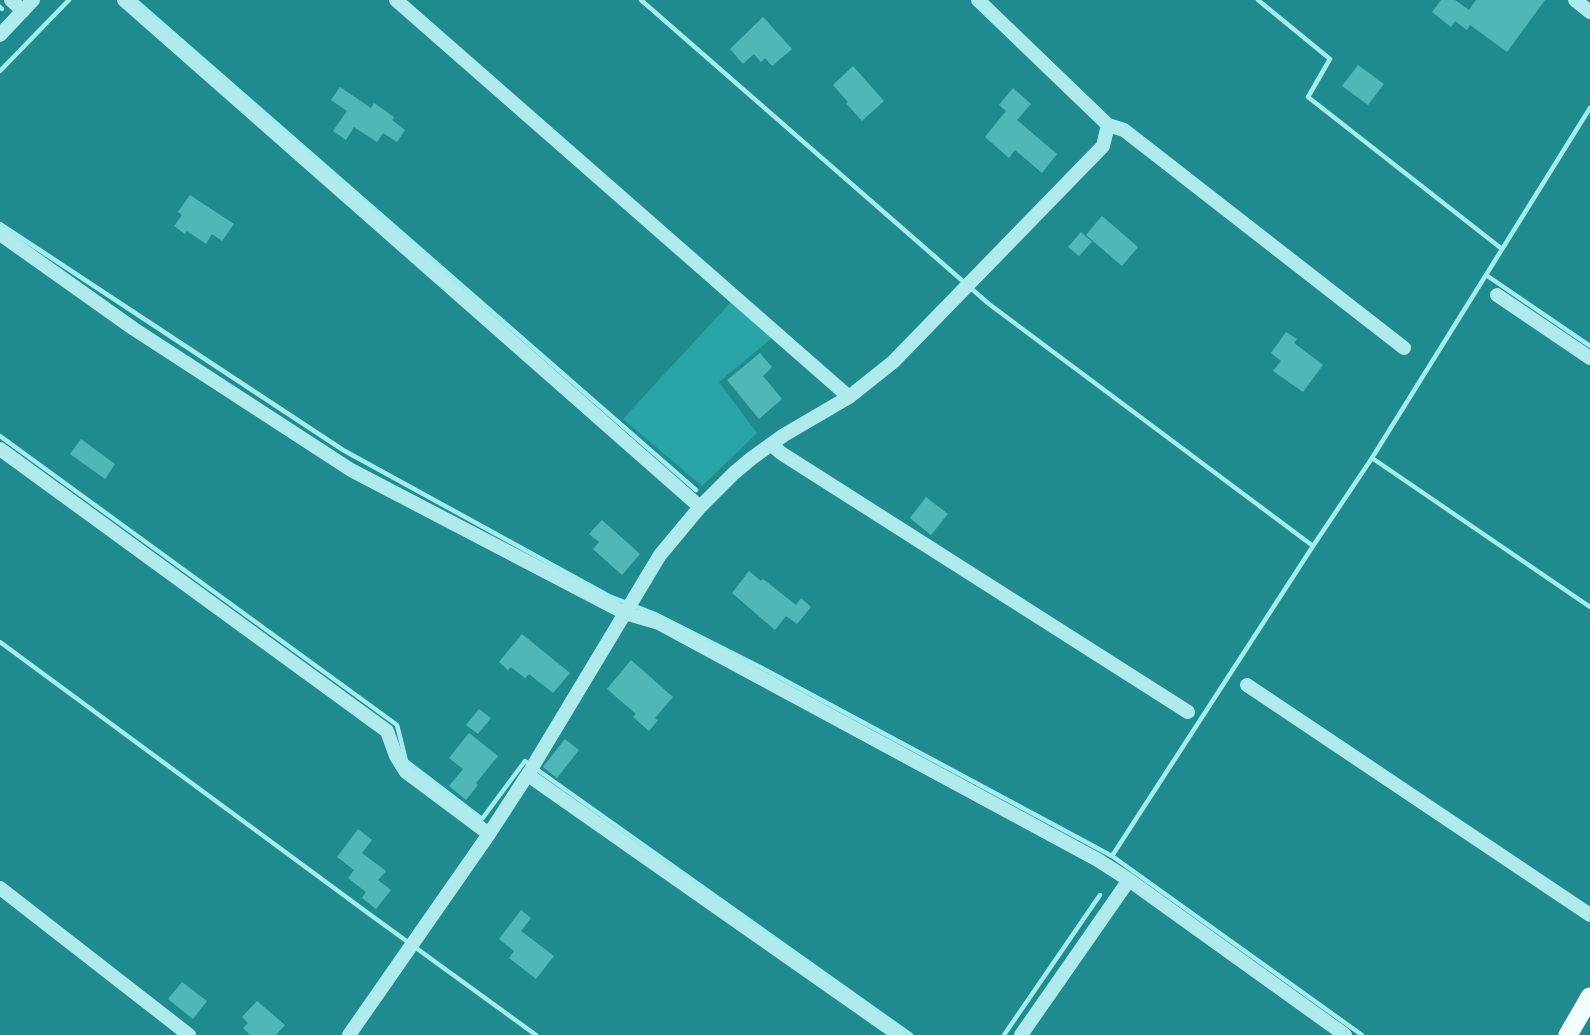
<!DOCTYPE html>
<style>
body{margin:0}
canvas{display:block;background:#208b8f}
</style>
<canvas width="1590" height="1035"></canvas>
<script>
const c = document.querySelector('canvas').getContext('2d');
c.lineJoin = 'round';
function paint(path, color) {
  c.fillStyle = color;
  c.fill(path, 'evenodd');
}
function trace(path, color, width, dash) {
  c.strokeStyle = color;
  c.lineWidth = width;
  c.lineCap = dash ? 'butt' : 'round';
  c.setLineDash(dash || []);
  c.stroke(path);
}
const green = new Path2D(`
 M731,302l41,36 -53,44 38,51 -55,53 -79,-67z`);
const stream = new Path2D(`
 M135,0l561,490
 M641,0l348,304 324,242
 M1258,0l72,59 -22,38 194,152
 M0,7l2,2
 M0,71l69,-71
 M1590,108l-218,350 218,149
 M0,224l343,226 266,146 46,18 105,53 352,189 250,179
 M1486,275l104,71
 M0,436l397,289 9,36 76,58 43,-58 386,274
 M0,642l372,274 164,119
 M1112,856l201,-310 59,-88
 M1004,1035l96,-140`);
const building = new Path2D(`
 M1441,0h14l14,10 7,-10h69l-38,52 -37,-27 -3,5 -12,-9 -4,6 -19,-15z
 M763,17l29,32 -20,17 -7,-8 -4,4 -7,-8 -11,10 -13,-15z
 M1358,65l26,19 -16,21 -26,-19z
 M853,66l31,35 -22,20 -16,-18 2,-1 -15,-17z
 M340,87l31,21 3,-5 20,14 -2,3 13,10 -8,12 -14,-9 -6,9 -23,-15 -8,13 -13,-9 14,-20 -16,-11z
 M1013,88l18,16 -14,16 40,34 -15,19 -27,-23 -6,8 -24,-21 21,-26 -7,-6z
 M190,195l44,29 -12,17 -10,-7 -6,10 -19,-13 -2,3 -11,-8 8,-11 -4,-3z
 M1102,216l36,31 -16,19 -36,-31z
 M1081,232l11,10 -13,14 -11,-9z
 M1286,332l11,7 -3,4 29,22 -20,27 -30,-21 8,-10 -10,-8z
 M760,353l12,14 -9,9 19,23 -23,20 -32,-39z
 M81,439l34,25 -10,15 -35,-25z
 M926,497l22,17 -17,21 -21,-17z
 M602,520l38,34 -18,21 -29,-26 6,-7 -10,-8z
 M749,571l12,10 2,-2 33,26 5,-7 10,9 -14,17 -11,-8 -11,14 -43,-37z
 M522,634l48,39 -17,20 -24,-19 -4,4 -14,-11 -3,3 -9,-8z
 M631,660l42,37 -18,21 3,2 -9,11 -16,-14 3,-3 -29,-25z
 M479,709l12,9 -13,16 -12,-9z
 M469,733l29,23 -22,27 2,2 -12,15 -17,-14 14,-17 -14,-11z
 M565,739l14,11 -22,28 -14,-11z
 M358,829l14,11 -10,13 24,18 -8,9 13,10 -15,19 -14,-11 4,-6 -18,-14 6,-8 -17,-13z
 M521,910l10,8 -10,13 33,25 -18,23 -27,-21 5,-7 -15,-12z
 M182,982l25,19 -14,18 -25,-20z
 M257,1001l28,24 -9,10h-26l-7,-7 5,-5 -6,-6z`);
const minor = new Path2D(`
 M11,0l12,11
 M124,0l576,507
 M396,0l453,397
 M1575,0l15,12
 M0,35l33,-35
 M1108,125l16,5 280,218
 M0,234l134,95 217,141 274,143 34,10 439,237 31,20 216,155
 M1497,295l93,63
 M771,444l10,9 407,259
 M0,449l387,282 9,25 10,16 83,62
 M1247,685l343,230
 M528,775l371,260
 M0,888l189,147
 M349,1035l140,-201 41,-63 130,-216 40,-48 34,-34 18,-15 32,-23 65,-38 44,-35 210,-216 5,-21 -130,-125
 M1021,1035l108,-155`);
const major = new Path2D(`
 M1568,1035l22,-38`);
paint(green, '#29a5a7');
trace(stream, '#a3edee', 4.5);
paint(building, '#50b7b9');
trace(minor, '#afebed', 14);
trace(major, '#f5feff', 19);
</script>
